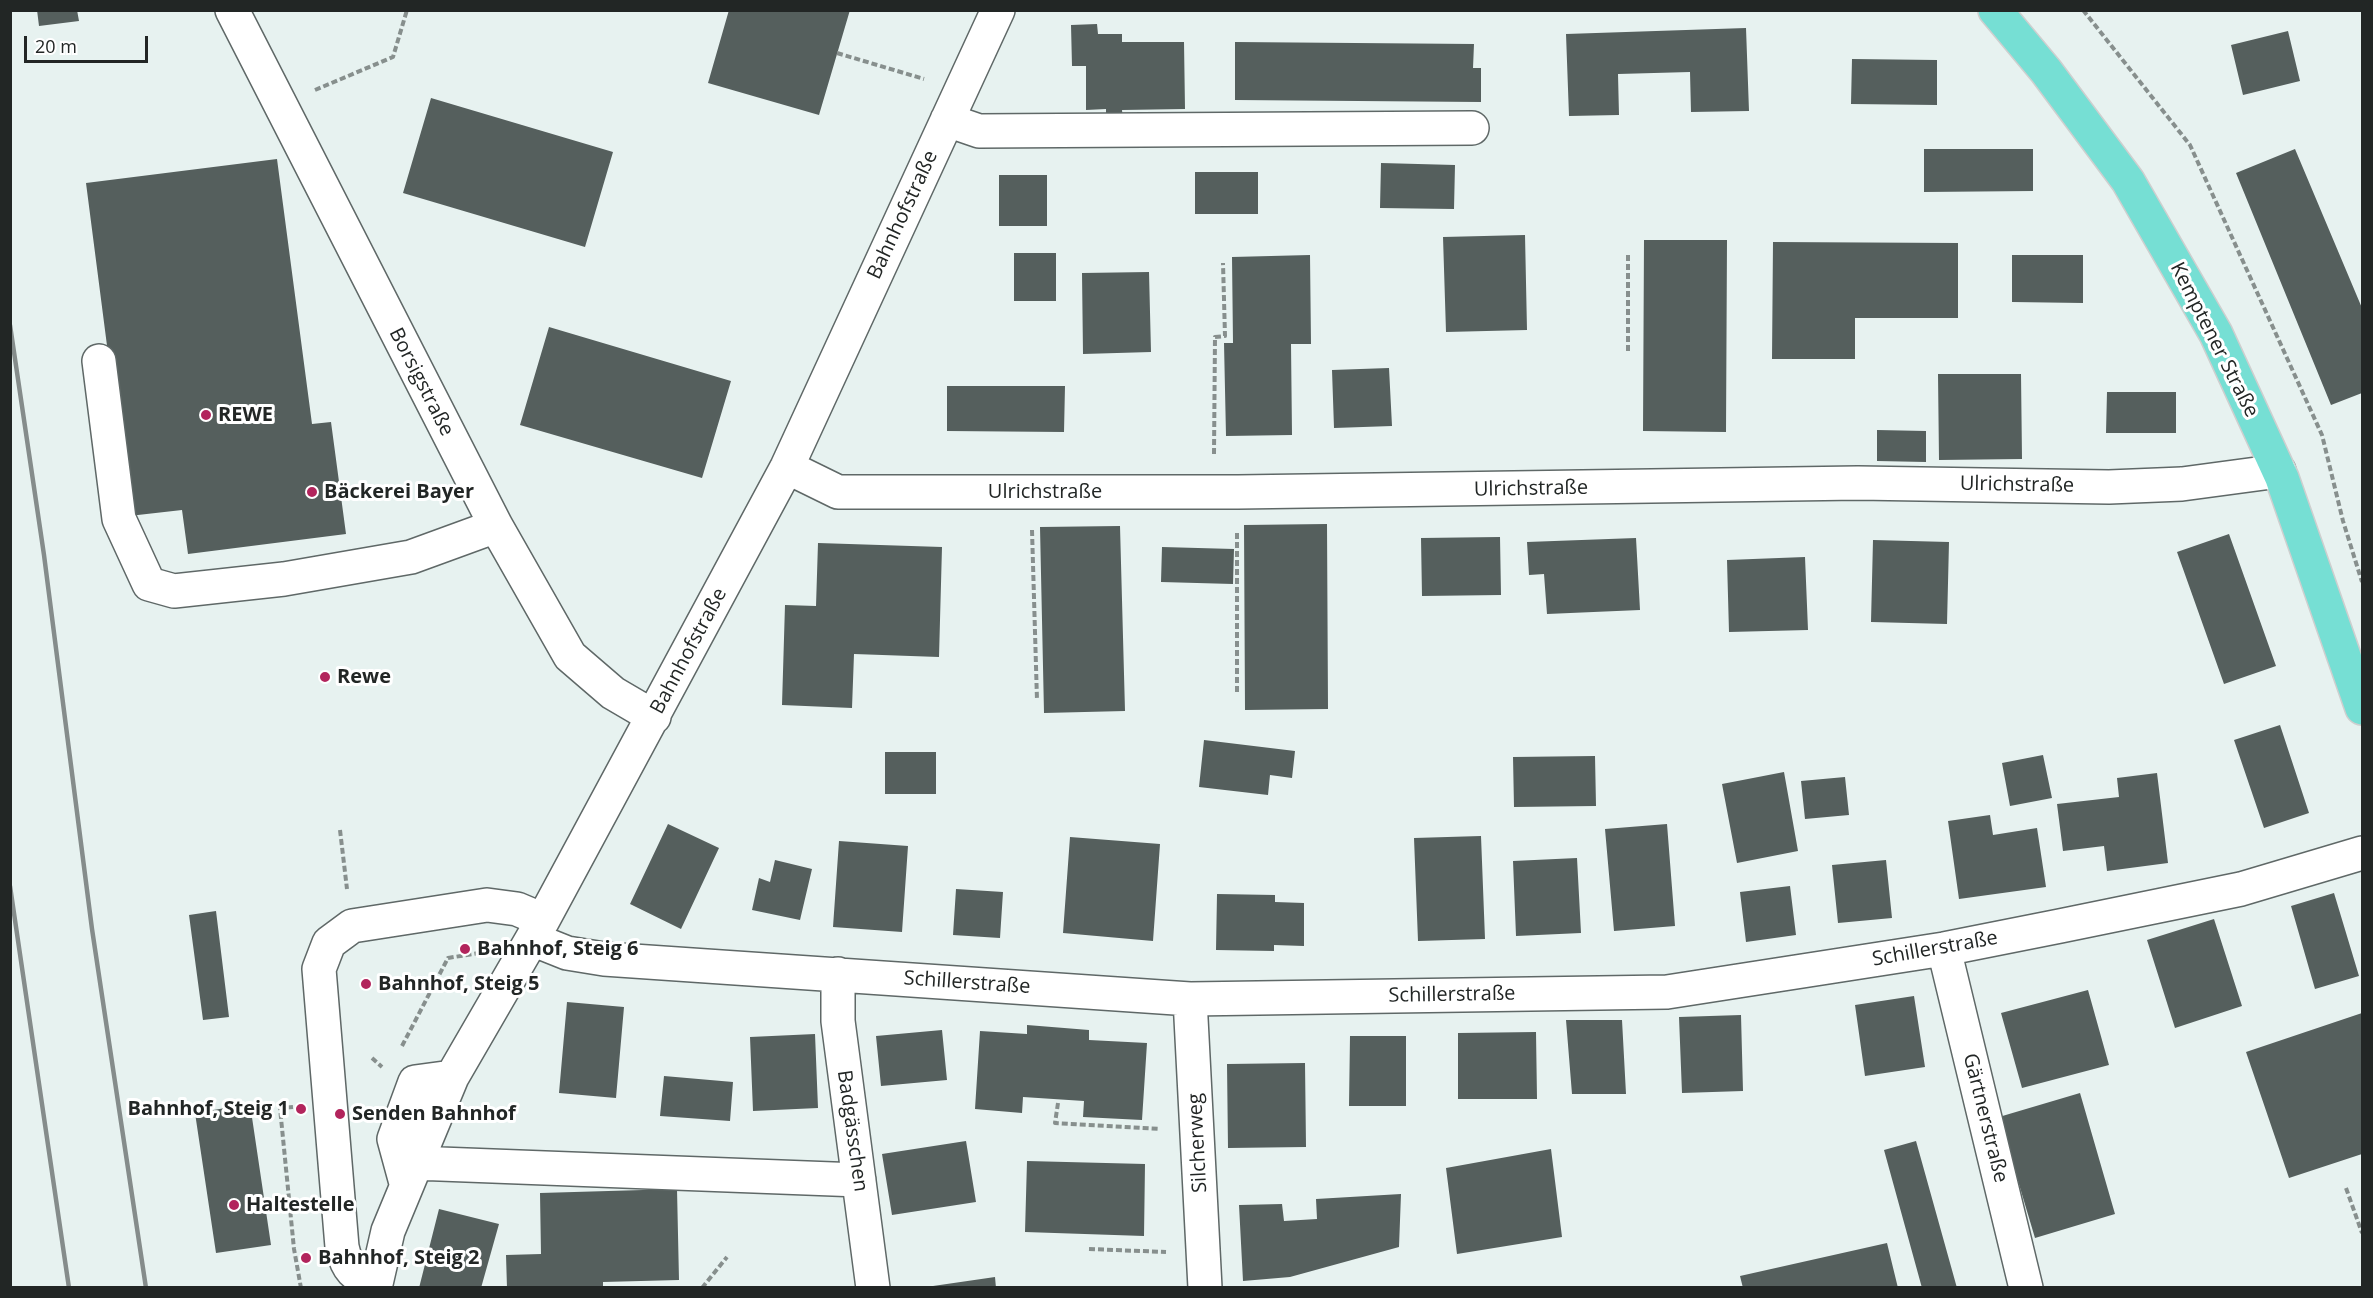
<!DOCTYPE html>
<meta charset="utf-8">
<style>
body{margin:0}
#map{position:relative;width:2373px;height:1298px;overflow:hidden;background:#e7f2f0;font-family:"Open Sans",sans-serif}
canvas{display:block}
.frame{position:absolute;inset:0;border:12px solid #222625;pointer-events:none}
.scale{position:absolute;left:24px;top:36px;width:124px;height:27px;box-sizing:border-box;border:3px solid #222625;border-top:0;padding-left:8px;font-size:18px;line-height:21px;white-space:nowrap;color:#222625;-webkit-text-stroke:4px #fff;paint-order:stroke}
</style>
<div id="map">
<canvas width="2373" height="1298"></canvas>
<div class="frame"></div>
<div class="scale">20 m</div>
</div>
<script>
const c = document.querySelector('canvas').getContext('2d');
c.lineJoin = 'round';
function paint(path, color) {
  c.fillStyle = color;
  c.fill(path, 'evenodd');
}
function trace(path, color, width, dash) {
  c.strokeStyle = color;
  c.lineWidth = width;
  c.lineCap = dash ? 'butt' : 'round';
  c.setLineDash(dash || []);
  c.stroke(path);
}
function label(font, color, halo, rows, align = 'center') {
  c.font = font + ' "Open Sans",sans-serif';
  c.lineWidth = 6;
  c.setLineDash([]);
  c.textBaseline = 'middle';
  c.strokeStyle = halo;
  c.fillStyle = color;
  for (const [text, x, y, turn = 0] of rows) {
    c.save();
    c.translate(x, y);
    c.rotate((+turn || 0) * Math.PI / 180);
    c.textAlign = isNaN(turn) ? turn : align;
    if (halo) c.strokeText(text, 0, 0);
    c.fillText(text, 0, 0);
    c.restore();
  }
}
const building = new Path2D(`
 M37,10h40l2,11 -40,5z
 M729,10h121l-31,105 -111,-32z
 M1097,24l1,10h24v8h62l1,67 -63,1 1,10h-17v-11l-20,1v-44h-14l-1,-41z
 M1746,28l3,83 -58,1 -1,-40 -72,2 1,41 -50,1 -3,-82z
 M2288,31l12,50 -57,14 -12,-50z
 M1235,42l239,2 -1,24h8v34l-246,-2z
 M1852,59l85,1v45l-86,-1z
 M431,98l182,54 -28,95 -182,-54z
 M1924,149h109v42l-109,1z
 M2295,149l67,159v85l-31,12 -95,-232z
 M277,159l35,265 19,-2 15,112 -158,20 -6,-44 -53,6 -43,-333z
 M1381,163l74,2 -1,44 -74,-1z
 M1195,172h63v42h-63z
 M999,175h48v51h-48z
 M1525,235l2,95 -81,2 -3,-95z
 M1644,240h83l-1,192 -83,-1z
 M1773,242l185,1v75h-103v41h-83z
 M1014,253h42v48h-42z
 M1310,255l1,89h-20l1,91 -66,1 -2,-93h9l-1,-86z
 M2012,255h71v48l-71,-1z
 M1149,272l2,80 -68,2 -1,-81z
 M549,327l182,54 -29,97 -182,-53z
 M1389,368l3,58 -58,2 -2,-58z
 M1938,374h83l1,85 -83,1z
 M947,386h118l-1,46 -117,-1z
 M2107,392h69v41h-70z
 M1877,430l49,1v31l-49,-1z
 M1327,524l1,185 -83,1 -1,-185z
 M1120,526l5,185 -81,2 -4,-186z
 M2229,534l47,132 -52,18 -47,-132z
 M1500,537l1,58 -79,1 -1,-58z
 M1636,538l4,72 -93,4 -3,-40 -15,1 -2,-33z
 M1873,540l76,2 -2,82 -76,-2z
 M818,543l124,4 -3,110 -85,-3 -2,54 -70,-3 3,-100 31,1z
 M1162,547l72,2 -1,35 -72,-2z
 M1805,557l3,73 -79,2 -2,-72z
 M2280,725l29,88 -45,15 -30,-88z
 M1204,740l91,11 -3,27 -22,-3 -2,20 -69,-8z
 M885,752h51v42h-51z
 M2043,755l9,43 -42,8 -8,-43z
 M1595,756l1,50 -82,1 -1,-50z
 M1784,772l14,79 -61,12 -15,-79z
 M2157,773l11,90 -61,8 -3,-25 -41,5 -6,-47 62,-7 -2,-19z
 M1845,777l4,38 -44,4 -4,-38z
 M1990,815l3,20 44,-7 9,59 -87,12 -11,-78z
 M668,824l51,24 -38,81 -51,-25z
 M1667,824l8,102 -61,5 -9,-102z
 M1481,836l4,103 -67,2 -4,-103z
 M1070,837l90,7 -7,97 -90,-8z
 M839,841l69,5 -6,86 -69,-5z
 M1577,858l4,75 -65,3 -3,-75z
 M775,860l37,9 -12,51 -48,-10 7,-32 11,4z
 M1886,860l6,58 -54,5 -6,-58z
 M1790,886l6,49 -50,7 -6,-50z
 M956,889l47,3 -3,46 -47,-3z
 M2334,893l25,83 -44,13 -24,-83z
 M1217,894l58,1v7l29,1v43l-30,-1v6l-58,-1z
 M216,911l13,106 -26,3 -14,-105z
 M2214,919l28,87 -67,22 -28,-88z
 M2088,990l21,75 -87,23 -21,-75z
 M1914,996l11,71 -60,9 -10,-71z
 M567,1002l57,5 -8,91 -57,-5z
 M2362,1013v141l-73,24 -43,-126z
 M1741,1015l2,76 -61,2 -3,-76z
 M1566,1020h56l4,74h-54z
 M1027,1025l62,5v10l58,3 -5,77 -59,-3 1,-16 -61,-4 -1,16 -47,-4 5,-78 47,3z
 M942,1030l5,50 -66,6 -5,-50z
 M1536,1032l1,67h-79v-66z
 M815,1034l3,74 -65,3 -3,-74z
 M1350,1036h56v70h-57z
 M1305,1063l1,84 -78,1 -1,-84z
 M664,1076l69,6 -3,39 -70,-5z
 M2080,1093l35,121 -80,24 -36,-121z
 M250,1104l21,141 -55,8 -21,-140z
 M966,1141l10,61 -84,13 -10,-61z
 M1916,1141l41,147h-35l-38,-138z
 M1551,1149l11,88 -105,17 -11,-86z
 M1027,1161l118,3 -1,72 -119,-4z
 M677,1189l2,91 -76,2v6h-96l-1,-33 35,-1 -1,-61z
 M1401,1194l-2,53 -109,30 -47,4 -4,-76 43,-1 2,17 33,-2 -1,-20z
 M439,1209l60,15 -18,64h-62z
 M1887,1243l11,45h-155l-3,-12z
 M995,1277l1,11h-63v-2z`);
const path = new Path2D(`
 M2083,10l107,135 132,290 21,86 19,61
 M837,53l87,26
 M315,90l78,-33 14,-47
 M1628,255v98
 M1214,454l1,-117 10,-1 -2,-73
 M1032,530l5,170
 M1237,692v-161
 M340,830l7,59
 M402,1046l46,-88 31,-5
 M372,1058l10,9
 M1058,1103l-3,20 105,6
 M293,1107l-13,1 14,141 7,39
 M2346,1188l16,45
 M1089,1249l77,3
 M702,1288l25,-31`);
const minor = new Path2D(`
 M232,10l264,516 74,130 43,37 41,24
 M947,120l32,11 493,-3
 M99,361l20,158 30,65 25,7 110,-12 127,-22 85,-31
 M787,467l51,25h400l620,-9 251,4 73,-3 97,-13
 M532,939l35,14 37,6 586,40 477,-7 277,-43 116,-23 181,-37 121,-36
 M1944,949l82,339
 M838,974v47l35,267
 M1190,999l15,289
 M414,1163l445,17
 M406,1183l-12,-44 21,-57 37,-5
 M376,1283c-22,-6 -29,-14 -34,-36l-23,-278 10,-26 23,-17 135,-21 30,4 26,11
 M375,1288l13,-57 64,-154 91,-157 244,-453 211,-457`);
const major = new Path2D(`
 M1995,10l51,61 82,110 88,153 66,144 80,230`);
const rail = new Path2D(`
 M10,325l34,230 48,374 54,359
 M10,886l59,402`);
const markers = [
 [206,415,6,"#b2245c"],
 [312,492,6,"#b2245c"],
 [325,677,6,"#b2245c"],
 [465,949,6,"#b2245c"],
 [366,984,6,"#b2245c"],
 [301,1109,6,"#b2245c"],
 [340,1114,6,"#b2245c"],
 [234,1205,6,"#b2245c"],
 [306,1258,6,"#b2245c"]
];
const streetNames = [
 ["Bahnhofstraße",903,215,-65],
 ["Kemptener Straße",2214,340,63],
 ["Borsigstraße",421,382,63],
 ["Ulrichstraße",2017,485,1],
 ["Ulrichstraße",1531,489,-1],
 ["Ulrichstraße",1045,492],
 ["Bahnhofstraße",689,651,-62],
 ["Schillerstraße",1935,949,-10],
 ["Schillerstraße",967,983,4],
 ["Schillerstraße",1452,995,-1],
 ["Gärtnerstraße",1985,1118,76],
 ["Badgässchen",852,1131,82],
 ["Silcherweg",1198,1143,-93]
];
const poiNames = [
 ["REWE",218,415],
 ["Bäckerei Bayer",324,492],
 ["Rewe",337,677],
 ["Bahnhof, Steig 6",477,949],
 ["Bahnhof, Steig 5",378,984],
 ["Bahnhof, Steig 1",289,1109,"right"],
 ["Senden Bahnhof",352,1114],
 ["Haltestelle",246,1205],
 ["Bahnhof, Steig 2",318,1258]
];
paint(building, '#555f5d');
trace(minor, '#5f6867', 36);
trace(major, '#cecfcf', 36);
trace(path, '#878f8d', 4, [6, 3]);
trace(minor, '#fff', 33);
trace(major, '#76dfd4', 33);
trace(rail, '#858c8b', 4.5);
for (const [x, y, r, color] of markers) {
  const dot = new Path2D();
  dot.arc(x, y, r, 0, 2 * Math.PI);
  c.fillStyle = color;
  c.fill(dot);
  trace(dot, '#fff', 2);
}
label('20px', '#222625', '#fff', streetNames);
label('bold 20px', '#222625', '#fff', poiNames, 'left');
</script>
